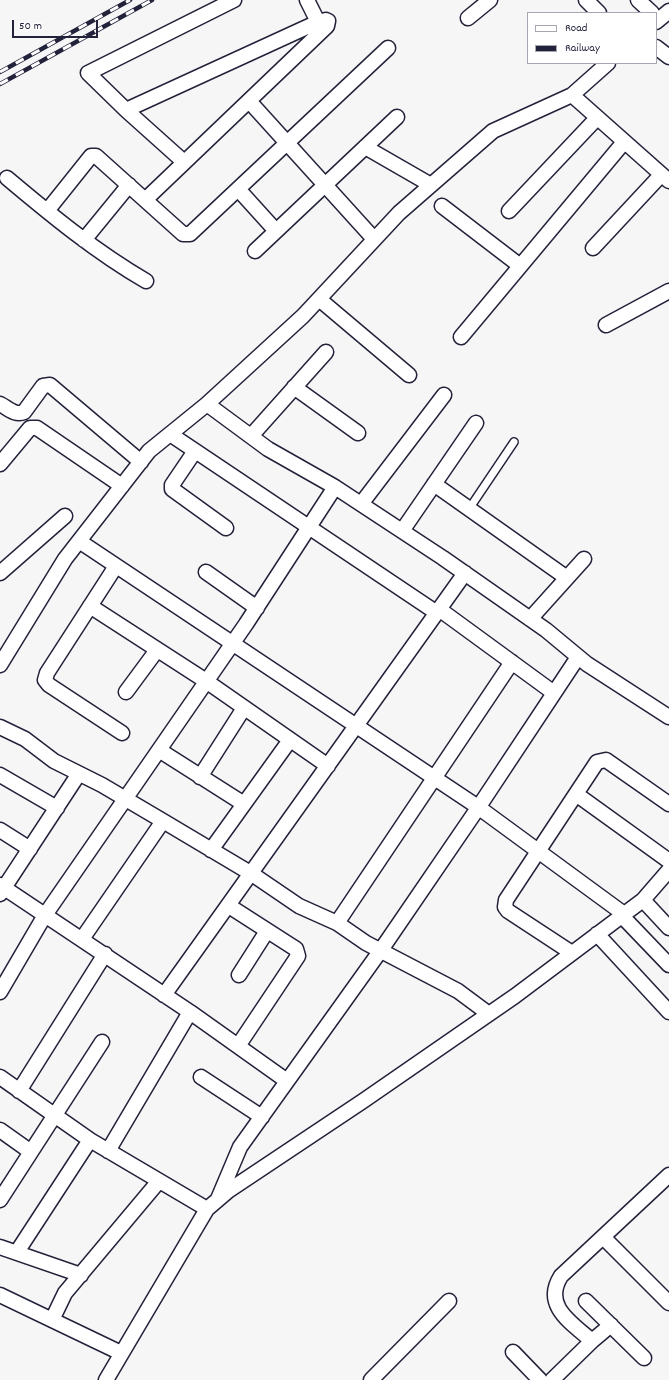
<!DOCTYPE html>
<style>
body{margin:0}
#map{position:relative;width:669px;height:1380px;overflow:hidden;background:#f6f6f7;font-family:Dekko,sans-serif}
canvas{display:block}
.legend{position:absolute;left:527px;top:12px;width:130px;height:52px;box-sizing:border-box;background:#fff;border:1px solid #a7a7b1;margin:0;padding:5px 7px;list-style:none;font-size:12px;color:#22223b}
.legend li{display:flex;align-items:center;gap:8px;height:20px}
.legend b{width:20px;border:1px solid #a7a7b1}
.scale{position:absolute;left:12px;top:20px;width:86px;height:18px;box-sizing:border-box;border:2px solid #22223b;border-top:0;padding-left:5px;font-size:12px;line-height:14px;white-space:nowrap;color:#22223b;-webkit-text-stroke:3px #fff;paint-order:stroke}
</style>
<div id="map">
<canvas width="669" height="1380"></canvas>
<ul class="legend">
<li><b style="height:5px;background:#fff"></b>Road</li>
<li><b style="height:5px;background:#22223b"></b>Railway</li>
</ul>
<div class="scale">50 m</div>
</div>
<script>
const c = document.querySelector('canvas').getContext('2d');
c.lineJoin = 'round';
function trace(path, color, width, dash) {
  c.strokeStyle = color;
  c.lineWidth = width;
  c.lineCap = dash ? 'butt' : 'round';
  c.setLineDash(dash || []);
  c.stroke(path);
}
const lane = new Path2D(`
 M469,509l45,-67`);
const street = new Path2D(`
 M307,0l11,22
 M586,0l13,13
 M638,0l14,13
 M468,18l22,-18
 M656,22l13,-11
 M656,47l13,10
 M572,95l97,86
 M249,101l125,138
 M126,110l192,-88 8,-2 2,1 -1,5 -182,174
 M365,147l66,38
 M184,162l-58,-52 -38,-37 146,-73
 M7,178c44,37 89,74 139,103
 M238,189l38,42
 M442,206l77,59
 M47,211l44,-55h5l87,78h7l198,-186
 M509,211l88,-93
 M84,240l45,-55
 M593,248l68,-73
 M255,251l142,-134
 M319,299l90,76
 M606,325l63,-34
 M461,337l163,-195
 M294,387l64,46
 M0,404c8,4 15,12 24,8l19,-26 7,-1 91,77
 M170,434l267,179
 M251,436l75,-84
 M195,451l-23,34v4l54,39
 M0,464l30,-36h7l85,58
 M434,484l133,94
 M335,487l-67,-38 -61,-45 96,-88 96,-103 94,-82 79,-36 36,-32
 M361,504l83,-109
 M402,531l74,-108
 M79,541l399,266 146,107
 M116,566l-69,107 -2,7 4,5 73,48
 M206,572l51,36
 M0,573l65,-57
 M90,606l116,75 122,85
 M439,609l115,84
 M530,619l54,-60
 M0,665l65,-106 84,-108 58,-47
 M126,692l31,-42
 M0,727l25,12 29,22 48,24 61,36 89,53 47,32 38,17 29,20 92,48 31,23
 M159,750l85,54
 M0,775l57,33
 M200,777l44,-69
 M576,794l93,67
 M0,830l30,19
 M211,850l79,-110
 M0,885l190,127 97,69
 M0,894l78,-119
 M643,900l26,28
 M229,906l67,43 2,7 -60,90
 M622,916l47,49
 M337,923l175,-261
 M597,934l72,78
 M82,939l81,-118
 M572,953l-64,-42 -3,-4 1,-7 91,-138 9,-2 63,44
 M239,975l28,-44
 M0,992l45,-77 201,-291 89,-137 108,71 103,72 41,34 82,53
 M164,995l301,-422
 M0,1077l90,63 117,69
 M201,1077l61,40
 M19,1091l86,-137
 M0,1130l31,22
 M108,1151l82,-139
 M218,1199l22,-52 141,-197 97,-142 100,-151
 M0,1200l102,-158
 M603,1237l66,66
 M0,1247l81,28
 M17,1252l73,-112
 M0,1295l121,58
 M586,1301l58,57
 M52,1320l13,-27 94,-112
 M592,1341c-20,-18 -50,-35 -31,-65l108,-101
 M513,1352l27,28
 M106,1380l101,-171 21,-18 135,-90 152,-105 128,-96 26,-30
 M371,1380l78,-79
 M552,1380l40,-39 19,-16`);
const rail = new Path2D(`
 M0,72l130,-72
 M0,84l152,-84`);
trace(lane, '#22223b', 10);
trace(street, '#22223b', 17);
trace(lane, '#fff', 7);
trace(street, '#fff', 14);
trace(rail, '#22223b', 4.5);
trace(rail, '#fff', 3, [9]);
</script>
